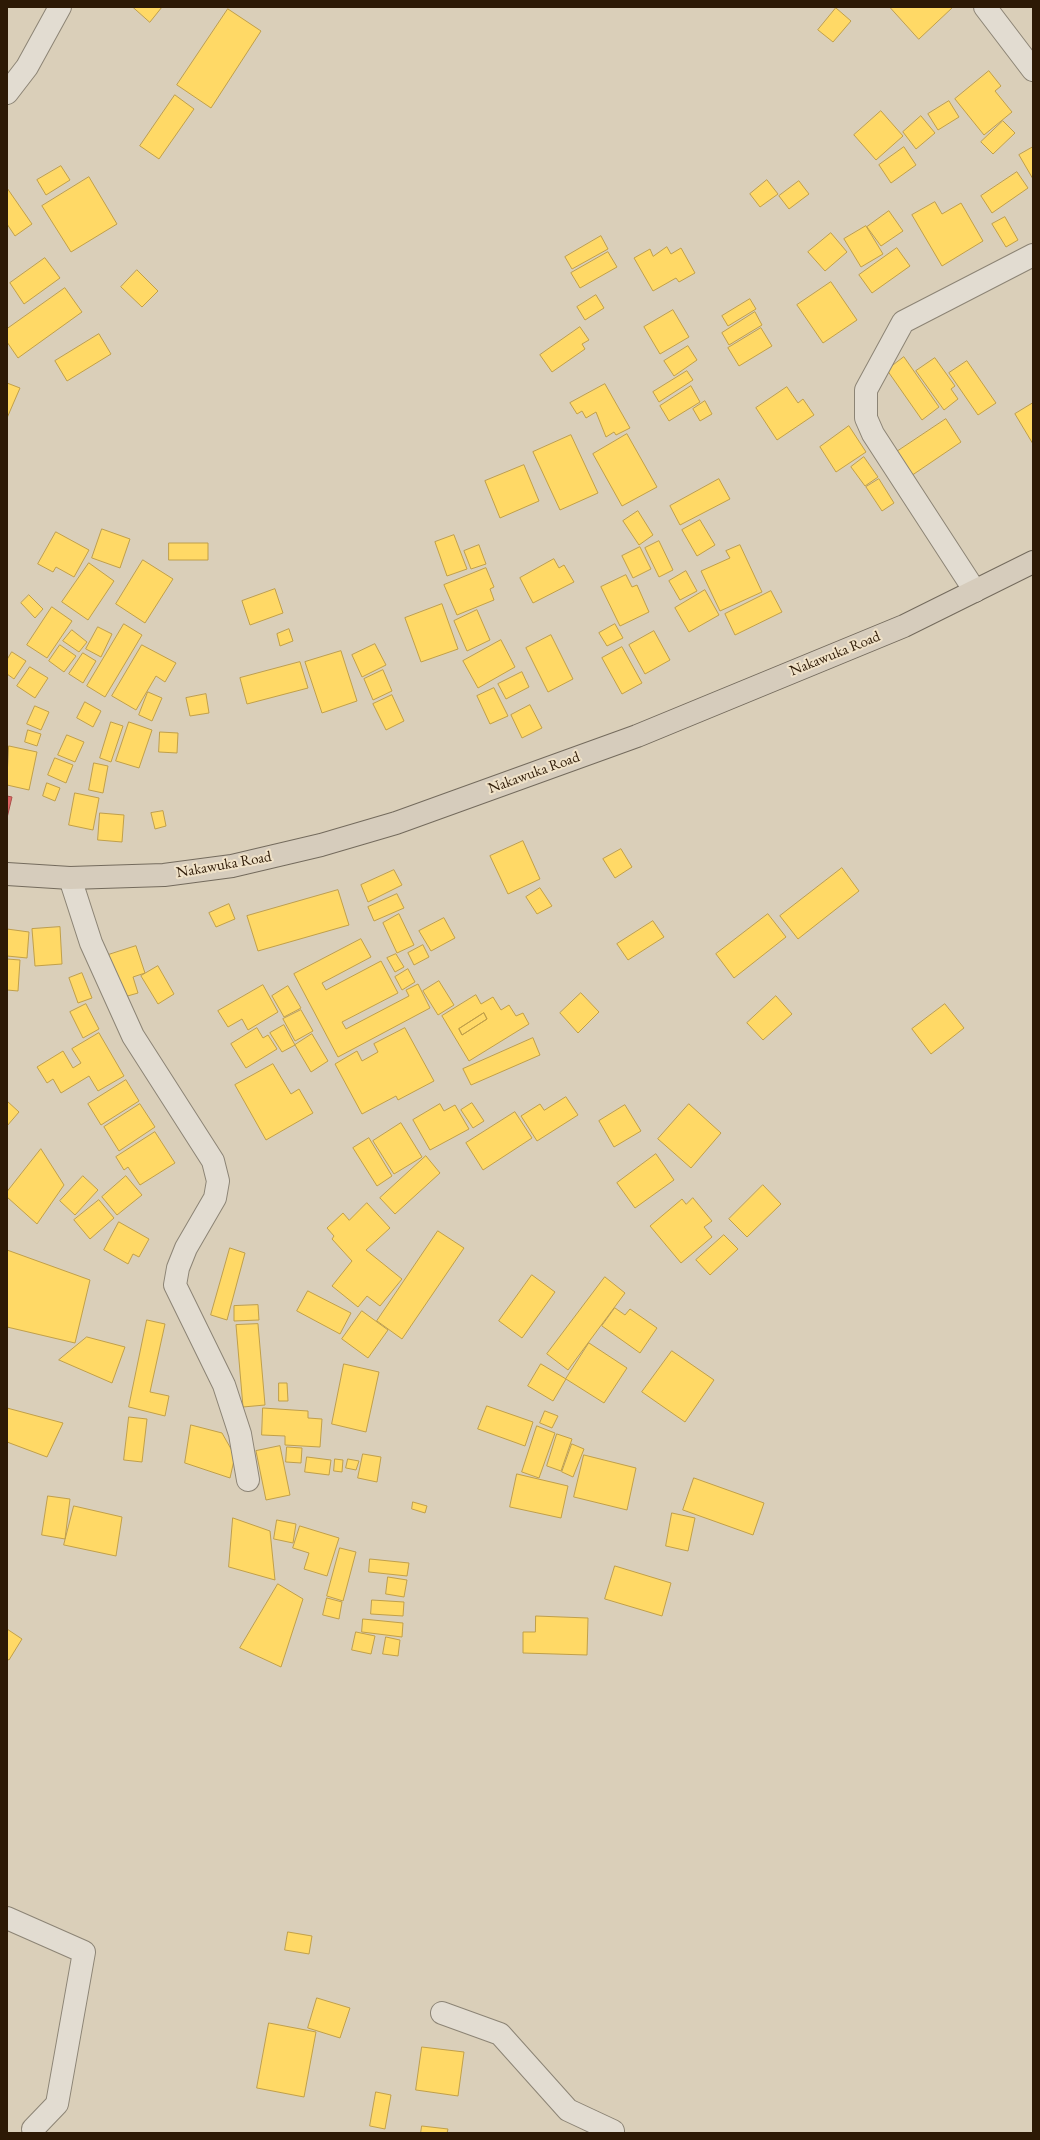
<!DOCTYPE html>
<style>
body{margin:0}
#map{position:relative;width:1040px;height:2140px;overflow:hidden;background:#dacfb9;font-family:"EB Garamond",serif}
canvas{display:block}
.frame{position:absolute;inset:0;border:8px solid #2d1905;pointer-events:none}
</style>
<div id="map">
<canvas width="1040" height="2140"></canvas>
<div class="frame"></div>
</div>
<script>
const c = document.querySelector('canvas').getContext('2d');
c.lineJoin = 'round';
function paint(path, color) {
  c.fillStyle = color;
  c.fill(path, 'evenodd');
}
function trace(path, color, width, dash) {
  c.strokeStyle = color;
  c.lineWidth = width;
  c.lineCap = dash ? 'butt' : 'round';
  c.setLineDash(dash || []);
  c.stroke(path);
}
function label(font, color, halo, rows, align = 'center') {
  c.font = font + ' "EB Garamond",serif';
  c.lineWidth = 4;
  c.setLineDash([]);
  c.textBaseline = 'middle';
  c.strokeStyle = halo;
  c.fillStyle = color;
  for (const [text, x, y, turn = 0] of rows) {
    c.save();
    c.translate(x, y);
    c.rotate((+turn || 0) * Math.PI / 180);
    c.textAlign = isNaN(turn) ? turn : align;
    if (halo) c.strokeText(text, 0, 0);
    c.fillText(text, 0, 0);
    c.restore();
  }
}
const homes = new Path2D(`
 M133,7h29l-12,15z
 M890,7h63l-34,32z
 M836,8l15,13 -18,21 -15,-12z
 M228,9l33,22 -50,77 -34,-23z
 M989,71l12,15 -6,5 17,21 -28,23 -29,-36z
 M175,95l19,14 -35,50 -19,-13z
 M949,101l10,16 -21,13 -10,-16z
 M881,111l22,25 -27,24 -22,-25z
 M921,116l14,17 -19,16 -13,-17z
 M1003,121l12,12 -22,21 -12,-12z
 M904,147l12,18 -25,18 -12,-18z
 M1033,147v32l-14,-24z
 M61,166l9,14 -24,15 -9,-15z
 M1017,172l11,16 -36,25 -11,-17z
 M89,177l28,47 -46,28 -29,-46z
 M767,180l11,14 -18,13 -10,-13z
 M799,181l10,13 -20,15 -10,-13z
 M7,188l25,36 -17,12 -8,-12z
 M935,202l7,12 19,-11 22,38 -41,25 -30,-51z
 M889,211l14,20 -22,15 -14,-19z
 M1005,217l13,23 -12,7 -14,-23z
 M866,226l17,28 -22,13 -17,-28z
 M831,233l16,19 -22,19 -17,-19z
 M601,236l7,13 -36,20 -7,-12z
 M667,247l4,7 10,-6 14,25 -16,9 -3,-4 -23,13 -19,-33 16,-9 3,7z
 M897,248l13,18 -38,27 -13,-18z
 M608,252l9,15 -37,21 -9,-15z
 M45,258l15,20 -36,26 -14,-21z
 M137,270l21,21 -16,16 -21,-20z
 M831,282l26,38 -34,23 -26,-38z
 M65,288l17,24 -64,46 -11,-16v-13z
 M596,295l8,13 -19,12 -8,-13z
 M750,299l6,10 -28,17 -6,-10z
 M673,310l16,27 -29,17 -16,-27z
 M755,312l7,13 -33,20 -7,-12z
 M580,327l9,13 -7,4 3,5 -33,23 -12,-17z
 M761,328l11,18 -33,20 -11,-18z
 M99,334l12,20 -44,27 -12,-20z
 M688,346l9,14 -23,16 -10,-15z
 M904,357l35,50 -17,13 -35,-50z
 M935,358l20,28 -4,3 7,10 -14,11 -28,-39z
 M967,361l29,42 -18,12 -29,-42z
 M687,371l6,9 -34,22 -6,-10z
 M7,383l13,5 -13,30z
 M605,384l25,44 -14,7 -2,-3 -8,5 -10,-25 -10,6 -4,-7 -5,3 -7,-11z
 M691,386l9,16 -31,19 -9,-15z
 M787,387l11,16 5,-4 11,16 -37,25 -21,-32z
 M705,401l7,13 -12,7 -7,-12z
 M1033,403v41l-18,-30z
 M946,419l15,23 -53,36 -16,-23z
 M849,426l17,26 -30,20 -16,-25z
 M627,434l30,53 -35,19 -29,-52z
 M571,435l27,58 -38,17 -27,-58z
 M864,457l14,20 -13,9 -14,-19z
 M524,465l15,36 -39,17 -15,-37z
 M719,479l11,20 -50,26 -10,-19z
 M879,479l15,24 -12,8 -16,-24z
 M638,511l15,24 -14,10 -16,-24z
 M700,520l15,25 -18,11 -15,-26z
 M102,529l28,10 -10,29 -28,-10z
 M56,532l33,18 -15,27 -18,-10 -3,5 -15,-8z
 M454,535l13,34 -20,7 -12,-34z
 M659,541l14,29 -14,7 -14,-29z
 M169,543h39v17h-39z
 M479,545l7,19 -15,5 -7,-18z
 M740,545l22,47 -42,19 -19,-40 29,-13 -4,-7z
 M640,547l11,22 -18,9 -11,-22z
 M554,559l5,9 5,-3 10,17 -41,21 -13,-25z
 M143,560l30,19 -28,44 -29,-19z
 M89,563l25,18 -26,39 -26,-18z
 M486,568l8,19 -4,2 4,11 -37,15 -13,-30z
 M686,571l11,20 -17,9 -11,-19z
 M626,575l6,12 5,-2 12,27 -29,14 -19,-39z
 M275,589l8,24 -33,12 -8,-24z
 M705,590l14,25 -30,17 -14,-24z
 M771,591l11,21 -47,23 -10,-21z
 M29,595l14,14 -8,9 -14,-15z
 M442,604l16,45 -37,13 -16,-44z
 M52,607l20,14 -25,37 -20,-13z
 M477,610l13,30 -23,11 -13,-30z
 M124,624l18,11 -37,62 -18,-11z
 M615,624l8,14 -16,8 -8,-13z
 M98,627l14,7 -11,23 -15,-8z
 M289,629l4,12 -13,5 -3,-12z
 M72,630l15,12 -8,10 -16,-11z
 M654,631l16,29 -25,14 -16,-29z
 M551,635l22,44 -25,13 -22,-44z
 M501,640l14,27 -37,21 -15,-27z
 M375,644l11,21 -24,12 -10,-22z
 M60,645l16,11 -12,16 -15,-11z
 M142,645l34,18 -11,19 -9,-6 -20,34 -24,-14z
 M622,647l20,36 -20,11 -20,-36z
 M341,651l16,50 -35,12 -17,-51z
 M12,652l14,9 -12,18 -7,-5v-14z
 M83,653l13,8 -13,22 -14,-9z
 M300,662l8,26 -61,16 -7,-26z
 M30,667l18,11 -13,20 -18,-12z
 M383,670l9,21 -19,9 -9,-21z
 M522,672l7,15 -23,12 -8,-15z
 M494,688l14,28 -18,8 -13,-28z
 M148,692l14,6 -10,23 -13,-6z
 M206,694l3,19 -19,3 -4,-18z
 M392,695l12,26 -18,9 -13,-26z
 M85,702l16,9 -8,16 -16,-9z
 M530,705l12,23 -20,10 -11,-23z
 M35,706l14,6 -8,18 -14,-6z
 M111,722l12,4 -12,36 -11,-4z
 M129,722l23,8 -13,38 -23,-7z
 M28,730l13,4 -4,12 -12,-4z
 M160,732l18,1 -1,20 -18,-1z
 M67,735l17,7 -9,20 -17,-7z
 M9,746l28,6 -8,38 -22,-5z
 M55,758l18,7 -7,18 -18,-8z
 M94,763l14,3 -5,27 -14,-3z
 M47,783l13,5 -5,13 -12,-5z
 M75,793l24,5 -6,32 -24,-5z
 M163,811l3,15 -11,3 -4,-16z
 M100,813l24,2 -2,27 -24,-2z
 M523,841l17,38 -32,15 -18,-38z
 M621,849l11,18 -17,11 -12,-19z
 M842,868l17,23 -61,48 -18,-23z
 M394,870l8,15 -34,17 -7,-17z
 M540,888l12,18 -15,8 -11,-17z
 M338,890l11,35 -91,26 -11,-35z
 M397,894l7,14 -30,13 -6,-14z
 M229,904l6,15 -19,8 -7,-14z
 M399,914l15,31 -17,8 -14,-30z
 M768,914l18,23 -52,41 -18,-24z
 M444,918l11,20 -24,13 -12,-20z
 M653,921l11,16 -36,23 -11,-16z
 M60,927l2,37 -27,2 -3,-37z
 M7,929l22,3 -2,26 -20,-2z
 M361,939l10,18 -49,26 4,7 55,-29 17,32 -56,29 4,7 63,-33 -3,-6 12,-6 12,24 -92,49 -44,-83z
 M423,945l6,12 -15,8 -6,-12z
 M136,946l9,27 -12,4 5,16 -21,6 -15,-42z
 M396,954l8,13 -9,5 -8,-14z
 M7,959l13,1 -2,31 -11,-1z
 M158,966l16,28 -16,10 -17,-28z
 M408,969l7,13 -13,8 -7,-13z
 M82,973l10,25 -14,5 -9,-25z
 M439,981l15,24 -16,10 -15,-24z
 M263,985l15,27 -30,18 -6,-11 -14,8 -10,-16z
 M288,986l13,22 -17,9 -12,-21z
 M581,993l18,19 -21,21 -18,-20z
 M476,995l5,9 12,-7 8,13 8,-5 7,11 7,-3 6,11 -60,37 -27,-45zM484,1013l3,6 -25,16 -3,-6z
 M776,996l16,18 -29,26 -16,-17z
 M86,1004l13,25 -16,9 -13,-26z
 M945,1004l19,24 -33,26 -19,-25z
 M301,1010l12,21 -18,10 -12,-22z
 M484,1013l3,6 -25,16 -3,-6z
 M284,1025l11,20 -13,7 -12,-19z
 M257,1028l6,10 5,-3 9,14 -31,19 -15,-24z
 M405,1028l29,53 -36,19 -2,-4 -34,18 -27,-50 22,-13 5,10 16,-9 -4,-8z
 M99,1033l25,43 -26,15 -9,-15 -28,17 -8,-14 -6,4 -10,-16 26,-16 10,17 8,-5 -9,-14z
 M312,1034l16,27 -17,11 -16,-27z
 M533,1038l7,17 -69,30 -8,-16z
 M273,1064l18,30 8,-5 14,24 -47,27 -31,-55z
 M126,1080l13,21 -38,24 -13,-21z
 M566,1097l12,18 -41,26 -16,-25 19,-12 4,6z
 M7,1101l12,11 -12,14z
 M472,1103l12,18 -11,7 -12,-18z
 M140,1104l15,23 -36,24 -15,-24z
 M440,1104l4,7 11,-6 14,24 -39,21 -17,-30z
 M689,1104l32,29 -30,35 -33,-29z
 M625,1105l16,26 -27,16 -15,-26z
 M515,1112l17,26 -49,32 -17,-27z
 M401,1123l21,34 -28,17 -21,-33z
 M155,1132l20,31 -35,22 -12,-18 -4,3 -8,-13z
 M369,1138l23,38 -15,10 -24,-38z
 M41,1149l23,36 -27,39 -30,-27v-5z
 M656,1154l18,26 -39,28 -18,-25z
 M426,1156l14,17 -45,41 -15,-16z
 M83,1176l15,14 -23,25 -15,-14z
 M126,1176l16,19 -25,20 -15,-18z
 M763,1185l18,19 -34,33 -18,-18z
 M693,1198l19,23 -8,6 8,10 -31,26 -31,-37 32,-27 4,5z
 M99,1200l15,18 -24,21 -16,-19z
 M367,1203l23,25 -24,22 36,29 -22,27 -13,-10 -9,11 -26,-21 20,-25 -20,-22 2,-3 -7,-8 16,-15 6,7z
 M119,1222l30,17 -10,18 -6,-3 -5,10 -24,-14z
 M438,1231l26,17 -62,91 -25,-18z
 M724,1235l14,14 -28,26 -14,-15z
 M230,1248l15,5 -18,67 -16,-5z
 M7,1250l83,30 -15,63 -68,-16z
 M532,1275l23,17 -33,46 -23,-17z
 M605,1277l20,16 -57,77 -21,-16z
 M308,1291l43,22 -11,21 -43,-23z
 M258,1305l1,15 -25,1v-15z
 M615,1308l10,7 5,-6 27,19 -17,25 -38,-27z
 M362,1311l26,19 -20,28 -26,-19z
 M147,1320l18,4 -15,68 19,4 -4,20 -36,-9z
 M258,1324l7,81 -22,2 -7,-82z
 M87,1337l38,10 -13,36 -53,-23z
 M589,1343l38,25 -23,35 -38,-24z
 M672,1351l42,29 -29,42 -43,-30z
 M344,1364l35,8 -13,60 -34,-8z
 M541,1364l25,15 -13,22 -25,-15z
 M279,1383h8l1,18h-9z
 M487,1406l46,16 -8,24 -47,-17z
 M7,1408l56,15 -16,34 -40,-15z
 M263,1408l45,3v7l14,1 -2,28 -35,-2v-9l-23,-1z
 M545,1411l13,5 -6,12 -12,-5z
 M129,1417l18,2 -5,43 -18,-2z
 M191,1425l31,8 13,23 -5,22 -45,-15z
 M537,1426l18,7 -16,45 -17,-6z
 M557,1434l15,5 -11,32 -14,-5z
 M572,1444l12,5 -11,28 -11,-5z
 M280,1446l10,49 -24,5 -10,-49z
 M287,1447l15,1 -1,15 -15,-1z
 M363,1454l18,3 -4,25 -19,-4z
 M584,1455l52,13 -9,42 -53,-13z
 M307,1457l24,3 -2,15 -24,-3z
 M335,1459l8,1 -1,12 -8,-1z
 M348,1459l11,2 -3,9 -10,-2z
 M517,1474l51,12 -7,32 -51,-11z
 M694,1478l70,25 -11,32 -70,-25z
 M48,1496l22,3 -5,40 -23,-4z
 M413,1502l14,4 -2,7 -13,-4z
 M74,1506l48,11 -6,39 -52,-11z
 M672,1513l23,5 -7,33 -22,-5z
 M233,1518l37,13 5,49 -46,-13z
 M277,1520l19,4 -3,19 -19,-4z
 M300,1526l39,12 -12,38 -23,-7 5,-16 -16,-5z
 M340,1548l16,4 -13,49 -16,-5z
 M370,1559l39,4 -2,13 -38,-4z
 M615,1566l56,17 -9,33 -57,-17z
 M388,1577l19,3 -3,17 -18,-3z
 M278,1584l25,15 -22,68 -41,-19z
 M327,1598l15,4 -3,17 -16,-4z
 M372,1600l32,2 -1,14 -32,-2z
 M536,1616l52,2 -1,37 -64,-2v-21h12z
 M363,1619l40,4 -1,14 -40,-5z
 M7,1629l15,10 -13,21 -2,-1z
 M356,1632l19,4 -4,18 -19,-4z
 M386,1637l14,3 -2,16 -15,-2z
 M288,1932l24,4 -3,18 -24,-4z
 M317,1998l33,10 -10,30 -32,-10z
 M269,2023l47,9 -12,65 -47,-9z
 M422,2047l42,5 -6,44 -42,-6z
 M376,2092l15,3 -6,34 -15,-3z
 M422,2126l26,3 -1,4h-26z`);
const shops = new Path2D(`
 M7,796l5,1 -5,21z`);
const minor = new Path2D(`
 M985,7l48,63
 M7,93l20,-26 33,-60
 M975,591l-102,-157 -7,-16v-28l37,-68 130,-67
 M70,878l21,65 42,93 80,125 5,20 -3,17 -29,50 -8,20 -3,17 49,100 16,49 8,46
 M7,1918l77,34 -27,152 -24,25
 M442,2013l58,21 68,76 45,21`);
const major = new Path2D(`
 M7,874l63,4 94,-3 68,-9 89,-21 75,-22 241,-87 267,-110 129,-64`);
const streetNames = [
 ["Nakawuka Road",835,654,-22],
 ["Nakawuka Road",534,773,-20],
 ["Nakawuka Road",224,865,-10]
];
paint(homes, '#ffd966');
trace(homes, '#c09f49', 1);
paint(shops, '#e06666');
trace(shops, '#aa4f49', 1);
trace(minor, '#8c8475', 24);
trace(major, '#746b5d', 24);
trace(minor, '#e2dcd1', 22);
trace(major, '#d6ccbc', 22);
label('15px', '#2d1905', '#f0e2c8', streetNames);
</script>
